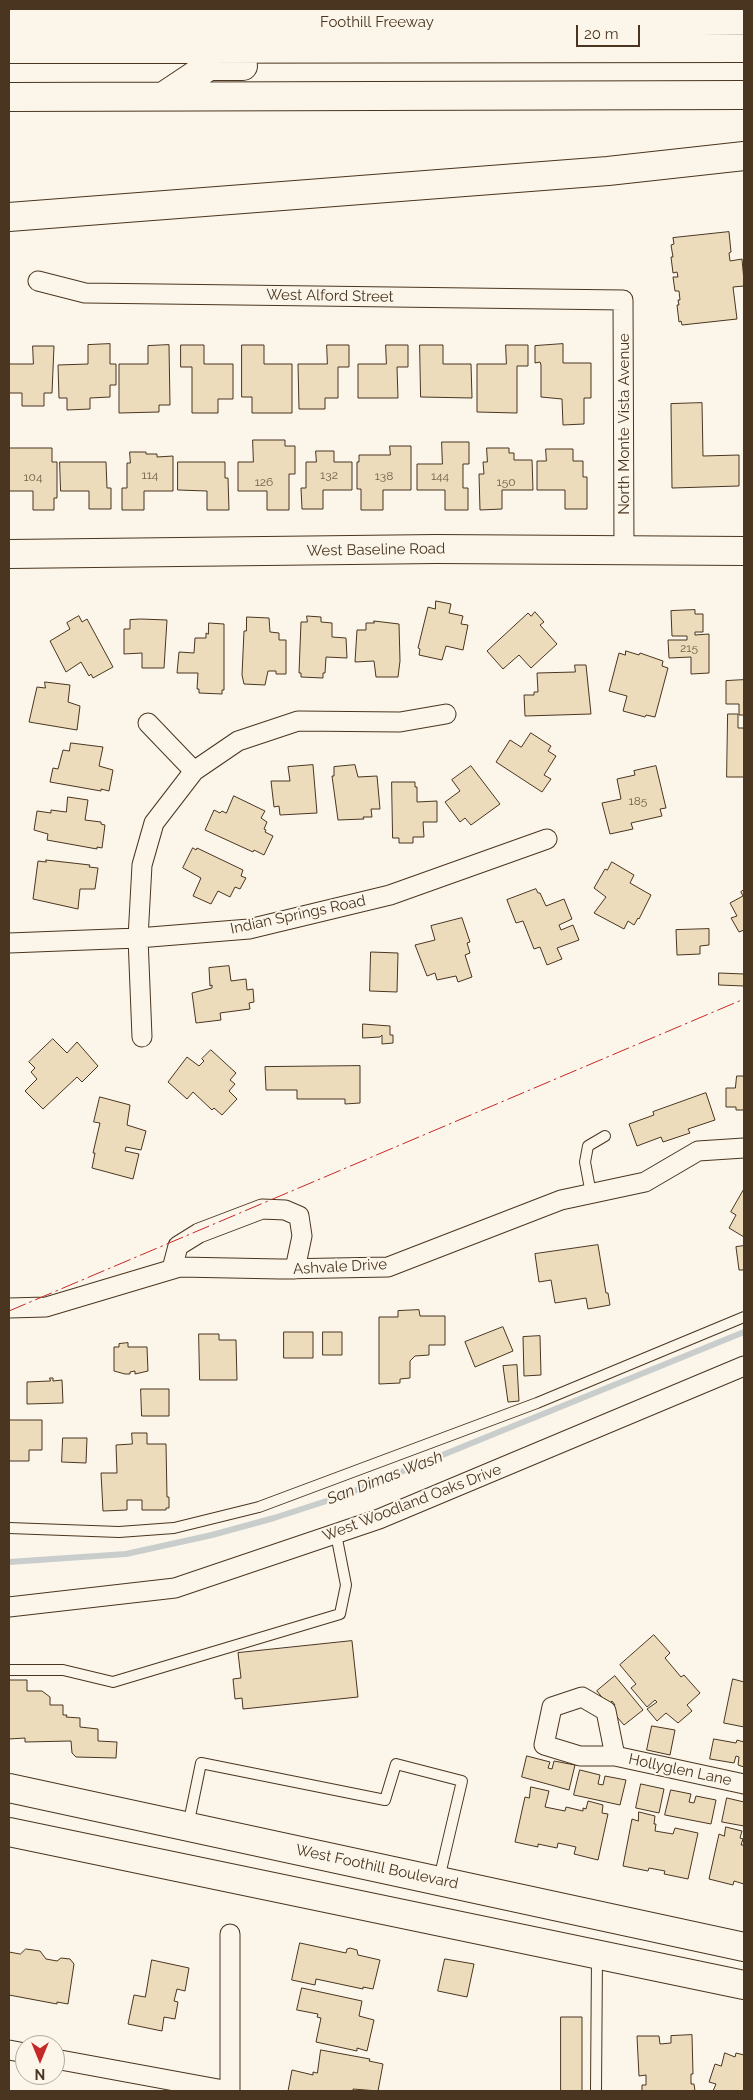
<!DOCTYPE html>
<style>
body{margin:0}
#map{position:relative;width:753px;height:2100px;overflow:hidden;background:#fbf6e9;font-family:Raleway,sans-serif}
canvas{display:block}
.frame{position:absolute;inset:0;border:10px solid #4a3520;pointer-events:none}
.north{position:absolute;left:15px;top:2035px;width:50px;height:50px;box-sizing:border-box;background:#fbf6e9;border:1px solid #b4a999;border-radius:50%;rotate:180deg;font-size:14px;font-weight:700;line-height:20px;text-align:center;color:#4a3520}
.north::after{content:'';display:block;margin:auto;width:18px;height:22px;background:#c62828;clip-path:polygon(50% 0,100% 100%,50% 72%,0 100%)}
.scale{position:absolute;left:576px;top:25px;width:64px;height:22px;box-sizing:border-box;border:2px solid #4a3520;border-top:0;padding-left:6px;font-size:15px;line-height:18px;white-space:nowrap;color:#4a3520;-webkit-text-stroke:4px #fbf6e9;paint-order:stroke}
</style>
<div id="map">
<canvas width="753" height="2100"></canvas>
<div class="frame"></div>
<div class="north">N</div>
<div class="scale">20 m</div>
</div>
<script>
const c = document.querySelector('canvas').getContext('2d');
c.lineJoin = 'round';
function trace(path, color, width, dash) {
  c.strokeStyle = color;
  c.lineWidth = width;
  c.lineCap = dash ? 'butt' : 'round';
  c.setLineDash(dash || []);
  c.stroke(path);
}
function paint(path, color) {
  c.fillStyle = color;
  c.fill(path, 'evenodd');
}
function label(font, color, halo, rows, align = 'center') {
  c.font = font + ' Raleway,sans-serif';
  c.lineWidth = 4;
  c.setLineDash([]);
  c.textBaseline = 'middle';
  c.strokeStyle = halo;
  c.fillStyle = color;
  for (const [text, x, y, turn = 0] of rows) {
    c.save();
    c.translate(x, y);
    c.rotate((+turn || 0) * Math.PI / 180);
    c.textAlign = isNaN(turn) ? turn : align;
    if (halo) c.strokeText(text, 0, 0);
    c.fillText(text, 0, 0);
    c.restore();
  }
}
const stream = new Path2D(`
 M9,1562l117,-8 86,-19 62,-17 68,-22 402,-164`);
const building = new Path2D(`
 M729,232l2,20 -2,1 1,8 12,-2 2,22v5l-11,1 4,32 -55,6 -1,-4 -2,1 -2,-17h2l-1,-5h2l-1,-9h-4l-2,-14h5l-1,-5 -4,1 -2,-16h2l-2,-12 3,-1 -1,-6z
 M110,344v20h6v21h-6v12l-20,1v11l-23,1v-12h-8l-1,-33 30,-1v-19z
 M563,344v19h28v35h-7v26l-21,1 -1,-26 -21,-2v-32l-1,-3 -5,1v-17z
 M169,345l1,60h-11v7l-40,1v-49h29v-18z
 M181,345h23v19h29v35h-15v14h-26v-46h-11z
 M242,345h22v19h28v49h-40v-16h-10z
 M327,345h22v22h-11v31h-13v11h-26l-1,-45h29z
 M386,345h22v22h-11l1,31h-40v-34h28z
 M420,345h23v19h28l1,34 -51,-1z
 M506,345h22v21h-11v47l-40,-1v-48h29z
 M33,346h21l-2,47h-8v13h-22v-13h-13v-29h24z
 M702,403l1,53 36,-1v31l-67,2 -1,-84z
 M253,440h32v6h10v28h-6v36h-22v-19h-29v-29h15z
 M442,442h27v22h-6v24h5v22h-23v-20h-28v-26h25z
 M390,446h21v44h-28v20h-22v-21h-4v-27h2v-7h31z
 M9,448h43v14h5v36h-3v12h-21v-19h-24z
 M487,448h22v5h5v7h18l1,30h-31v19l-22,1 -1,-36h5l-1,-12h4z
 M546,449h27v12h10v16h4v32h-22v-19h-28v-29h9z
 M316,451h18v11h18v28h-29v19h-21l-1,-21h5v-26h10z
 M130,452h16v2h11v3l16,-1v35h-29v19h-22v-22h5v-25h3z
 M60,462h46l1,26h4v21h-22v-18h-28z
 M178,462h47v16h3l1,32h-22v-19l-29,-1z
 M436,601l15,3 -2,9 14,3 -2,8 7,1 -5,25 -17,-4 -4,14 -23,-5 1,-6 -2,-1 10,-41 7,2z
 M695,610v4h8v18h-8v3l14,-1v39l-18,1v-17l-22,1 -1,-18h19v-4h-15l-1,-25z
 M535,612l9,10 -4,3 17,19 -26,24 -12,-13 -16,14 -16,-18 41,-38 3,3z
 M79,616l3,6 5,-3 26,48 -20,11 -2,-4 -2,2 -8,-14 -15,10 -16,-31 20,-12 -3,-6z
 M307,616l14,1v5l11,1v14l14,1 1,20 -21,-1 -1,16h-2v5l-22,-1v-4h-2l2,-51h6z
 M247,617l22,1 1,14 9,1v7h7v34h-10v-3h-8l-3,14 -21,-1 -2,-9 2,-44h2z
 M141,619l26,1 -3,48h-22v-15l-18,1v-25h6v-9z
 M374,621l25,3 1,37 -2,16h-22l-2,-16 -19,1 2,-32h9v-7h8z
 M209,623l15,1v66h-2v4l-23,-1v-4h-2l1,-16h-21l2,-21 15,1 1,-15h11v-5l2,1z
 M626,651l13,4 1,-2 23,8 -1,5 6,2 -13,49 -9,-2 -1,2 -22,-6 4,-15 -18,-5 10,-38 6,2z
 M575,665h11l5,49 -66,2 -1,-21h10v-3h4l-1,-19 38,-1z
 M744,680v35h-5v-11h-13v-23z
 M45,682l25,3 -2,17 12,4 -3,24 -48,-8 8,-35 8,1z
 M728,714h10v14h6v49h-17z
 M531,733l20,13 -3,5 8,5 -12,19 7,4 -9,13 -46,-30 14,-22 11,7z
 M71,743l32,4 -4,19 14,4 -4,21 -8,-2v2l-51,-9 3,-14 5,1 5,-19 6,1z
 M313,765l4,48 -37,2 -1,-9 -5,1 -3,-26h19l-2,-14z
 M355,765l3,12 19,-1 3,33h-9l1,8h-9l1,2 -26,1 -6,-44h2v-9z
 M471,766l29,38 -29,21 -6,-7 -5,4 -15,-20 15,-11 -8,-11z
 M656,766l10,42 -6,1 2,7 -31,7 2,6 -23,5 -8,-31 19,-4 -4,-20 18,-4 -1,-4z
 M392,782h23v5h2v15l20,-1v21h-14l1,15h-11v6h-14v-5h-6z
 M234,796l31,15 -4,7 6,4 -3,7 2,1 -1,2 8,4 -9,19 -10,-5 -1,2 -48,-22 9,-20 6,3 2,-2 4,2z
 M68,797l20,3 -3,20 16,2v2l4,1 -3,23 -5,-1v2l-50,-9 1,-6 -14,-4 3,-19 14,2v-3l15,2z
 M193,848l3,2 1,-2 46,22 -2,6 5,2 -6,11 -5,-2 -5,10 -12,-6 -7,13 -18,-8 8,-18 -18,-10z
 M46,860l44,5 -1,2 9,1 -3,21h-15l-2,20 -45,-10 5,-38 8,1z
 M612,862l22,13 -4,8 21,12 -12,24 -1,-1 -4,7 -6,-4 -4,8 -30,-16 12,-16 -12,-9 11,-19 2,1z
 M536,889l2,4h2l6,13 18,-7 8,20 -13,6 2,5 12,-5 6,15 -22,8 5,11 -15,6 -7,-18 -6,2 -11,-28 -7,2 -9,-23z
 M744,890v40l-5,2 -8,-14 6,-2 -7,-13 13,-7 -2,-4z
 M462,918l8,24 -3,1 3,10 -5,2 7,22 -14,5 -2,-6 -19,4 -2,-7 -8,3 -12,-31 20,-5 -4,-14z
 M709,929v16l-9,1v8l-23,1 -1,-25z
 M371,952l27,1 -1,39 -27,-1z
 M229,966l2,15 15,-2 1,11 6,-1 1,13 -5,1 1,6 -30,4 1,7 -25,3 -4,-30 20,-5v-3l-2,1 -1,-18z
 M719,973l25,1v12l-25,-1z
 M363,1024l27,2v9h3v8l-11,1v-9l-2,2 -17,1z
 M53,1039l14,14 10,-11 21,24 -16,16 -5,-5 -34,32 -18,-18 12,-12 -6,-7 4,-4 -6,-6z
 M211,1050l25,23 -6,7 5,4 -6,7 8,8 -15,16 -8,-7 -2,2 -19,-18 -6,7 -19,-17 19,-25 12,9 5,-5 -2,-2z
 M360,1066v37l-15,1v-5h-48v-9h-31l-1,-23z
 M737,1076h7v34h-8v-3h-10v-19h9z
 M706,1093l9,27 -27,9 2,4 -27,9 -2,-5 -24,9 -8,-22 25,-9 -1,-3z
 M100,1097l30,8 -3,20 19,6 -5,19 -15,-3 -1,4 14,3 -6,25 -41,-11 3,-15h-2l7,-30 -6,-1z
 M744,1189v48l-15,-9 7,-13 -5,-3z
 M598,1245l8,48h2l2,12 -22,4 -2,-11 -31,5 -4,-23 -12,2 -4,-28z
 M744,1246v24h-5l-3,-23z
 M419,1310l1,6h25v29h-16v10l-14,1 -5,5v17l-10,1v4l-21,1v-67h19v-6z
 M503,1327l10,24 -38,16 -10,-25z
 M284,1332h29v26h-29z
 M323,1332h19v23h-19z
 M199,1334h20v6h17l1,40h-37z
 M540,1336l1,39 -17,1 -1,-39z
 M128,1343v4h19l1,24 -13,3v-3l-5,1v2h-5l-11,-3v-24h5v-3z
 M517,1365l2,36 -11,1 -5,-36z
 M50,1378h3v3l9,-1 1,23 -36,1v-22l23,-1z
 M141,1389h28v27h-27z
 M9,1420h33v30h-13v11h-20z
 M132,1433h15v11h19l1,53h2v11h-3v2h-24v-10h-15v10l-24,1 -2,-38h16l-1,-28 16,-1z
 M63,1438h24l-1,25 -24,-1z
 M654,1635l16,18 -5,5 16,19 3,-2 16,18 -13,12 5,6 -14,12 -12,-10 -9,8 -10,-12 10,-7 -2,-2 -8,7 -16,-19 5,-4 -16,-19z
 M352,1641l6,56 -115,12 -1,-11 -7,1 -2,-20 8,-1 -3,-25z
 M615,1676l28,34 -19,15 -14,-16 5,-4 -3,-4 -4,4 -11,-14z
 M733,1679l11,3v45l-20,-4z
 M9,1680h18v11h15l8,6v8h13v10h4l-1,2 14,1v9l18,2v12l19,1 -1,16 -40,-1 -4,-4 -1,-12 -46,1v-4l-16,1z
 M652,1726l23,4 -5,25 -23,-5z
 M714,1739l22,4 1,-3 7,2v25l-6,-2 1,-8 -3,-1 -2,7 -24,-4z
 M527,1756l23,6 -2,6 4,1 2,-8 21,4 -6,25 -47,-13z
 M580,1770l20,5 -2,9 5,1 2,-9 21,4 -6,25 -46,-10z
 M641,1784l23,5 -5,24 -23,-5z
 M531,1787l18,4 -4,16 20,4 1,-4 17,4v-3l3,1 2,-8 15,4 -1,8 6,1 -10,46 -24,-6 2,-7 -18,-4 -1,5 -19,-4v3l-23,-5 10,-45 4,1z
 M671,1790l20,4 -2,8 5,1 2,-7 20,4 -5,24 -46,-9z
 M727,1798l17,4v24l-22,-4z
 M639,1812l16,4 -1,8h2l-1,7 18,3 2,-6 23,5 -10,46 -24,-5 1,-3 -16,-3 -1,3 -25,-5 9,-47 6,2z
 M726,1827l16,4 -2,7 3,1 -2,6h3v39l-10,-3 -1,4 -24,-6 10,-45 5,2z
 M300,1943l46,10 1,-4 3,-1 7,2 1,5 22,5 -7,29 -10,-2v2l-47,-10 -1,6 -23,-5z
 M26,1949l14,2 6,8 11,2 4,-3 9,1 4,5 -6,40 -11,-2v2l-48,-9v-43l11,2z
 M445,1959l29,5 -7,33 -29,-6z
 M152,1960l37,8 -4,23 -8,-2 -3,12 4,1 -3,17 -11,-2 -2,14 -34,-7 6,-29 11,2z
 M302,1988l60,13 -3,15 15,4 -7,31 -10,-3v3l-41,-9 5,-24 -4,-1 1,-3 -21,-4z
 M561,2017h21v74h-21z
 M692,2035l1,39h-2v10h3l1,7h-53v-6h4v-10l-7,1 -2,-40h22l1,8 11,-1v-7z
 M321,2050l49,9 -1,2 14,3 -5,27 -25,-2v2h-65l4,-21 21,5v-3l4,1z
 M725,2053l10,4 1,-4 8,2v36h-31l3,-7 -7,-2 6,-18 6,2z`);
const service = new Path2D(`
 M591,1194l-6,-32 3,-16 17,-10
 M9,1528l110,4 55,-4 85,-21 278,-104 207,-86
 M9,1670h54l50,12 227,-68 6,-29 -10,-51
 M188,1826l13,-63 184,37 11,-36 66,17 -23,98
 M596,2091l1,-136`);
const minor = new Path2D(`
 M38,281l47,12 538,7 1,249
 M148,723l46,48
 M9,943l129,-5 111,-9 141,-34 157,-56
 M142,1037l-4,-99 4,-73 12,-42 40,-52 44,-30 60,-20 102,1 46,-8
 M172,1269l6,-23 21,-13 63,-24 23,1 14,6 3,20 -7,33
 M9,1308l37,-1 134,-40 100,2 108,-2 173,-67 84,-18 53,-31 46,-3
 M9,1607l166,-19 204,-69 365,-153
 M615,1756l-9,-45 -24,-14 -30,10 -8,38 36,11h35l129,28
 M230,1934v157
 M9,2050l16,3
 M55,2059l174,32`);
const secondary = new Path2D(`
 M9,554l427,-5 308,2`);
const primary = new Path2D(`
 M9,1788l735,159
 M9,1832l735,153`);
const motorway = new Path2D(`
 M9,24l735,-4
 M9,49l735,-1
 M164,96l45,-30h34
 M9,97l735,-2
 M9,217l599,-46 136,-15`);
const power = new Path2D(`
 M9,1311l735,-312`);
const numberNames = [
 ["114",150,475],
 ["132",329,475],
 ["138",384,476],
 ["144",440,476],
 ["104",33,477],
 ["126",264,482],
 ["150",506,482],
 ["215",689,648],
 ["185",638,801]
];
const streetNames = [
 ["Foothill Freeway",377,22],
 ["West Alford Street",330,296,1],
 ["North Monte Vista Avenue",624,424,-90],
 ["West Baseline Road",376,550,-1],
 ["Indian Springs Road",298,915,-12],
 ["Ashvale Drive",340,1267,-3],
 ["West Woodland Oaks Drive",412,1503,-21],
 ["Hollyglen Lane",680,1770,12],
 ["West Foothill Boulevard",377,1867,12]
];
const waterNames = [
 ["San Dimas Wash",385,1478,-21]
];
trace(stream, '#c9cecd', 6);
paint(building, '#ecdcbc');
trace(building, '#4a3520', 1);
trace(service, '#4a3520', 12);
trace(minor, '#4a3520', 21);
trace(secondary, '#4a3520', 30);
trace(primary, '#4a3520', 30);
trace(motorway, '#4a3520', 30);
trace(service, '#fbf6e9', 10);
trace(minor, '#fbf6e9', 19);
trace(secondary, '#fbf6e9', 28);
trace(primary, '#fbf6e9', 28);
trace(motorway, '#fbf6e9', 28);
trace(power, '#c62828', 1, [18, 4, 2.5, 4]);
label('12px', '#725f47', null, numberNames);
label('15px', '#4a3520', '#fbf6e9', streetNames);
label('italic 16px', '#4a3520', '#fbf6e9', waterNames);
</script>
